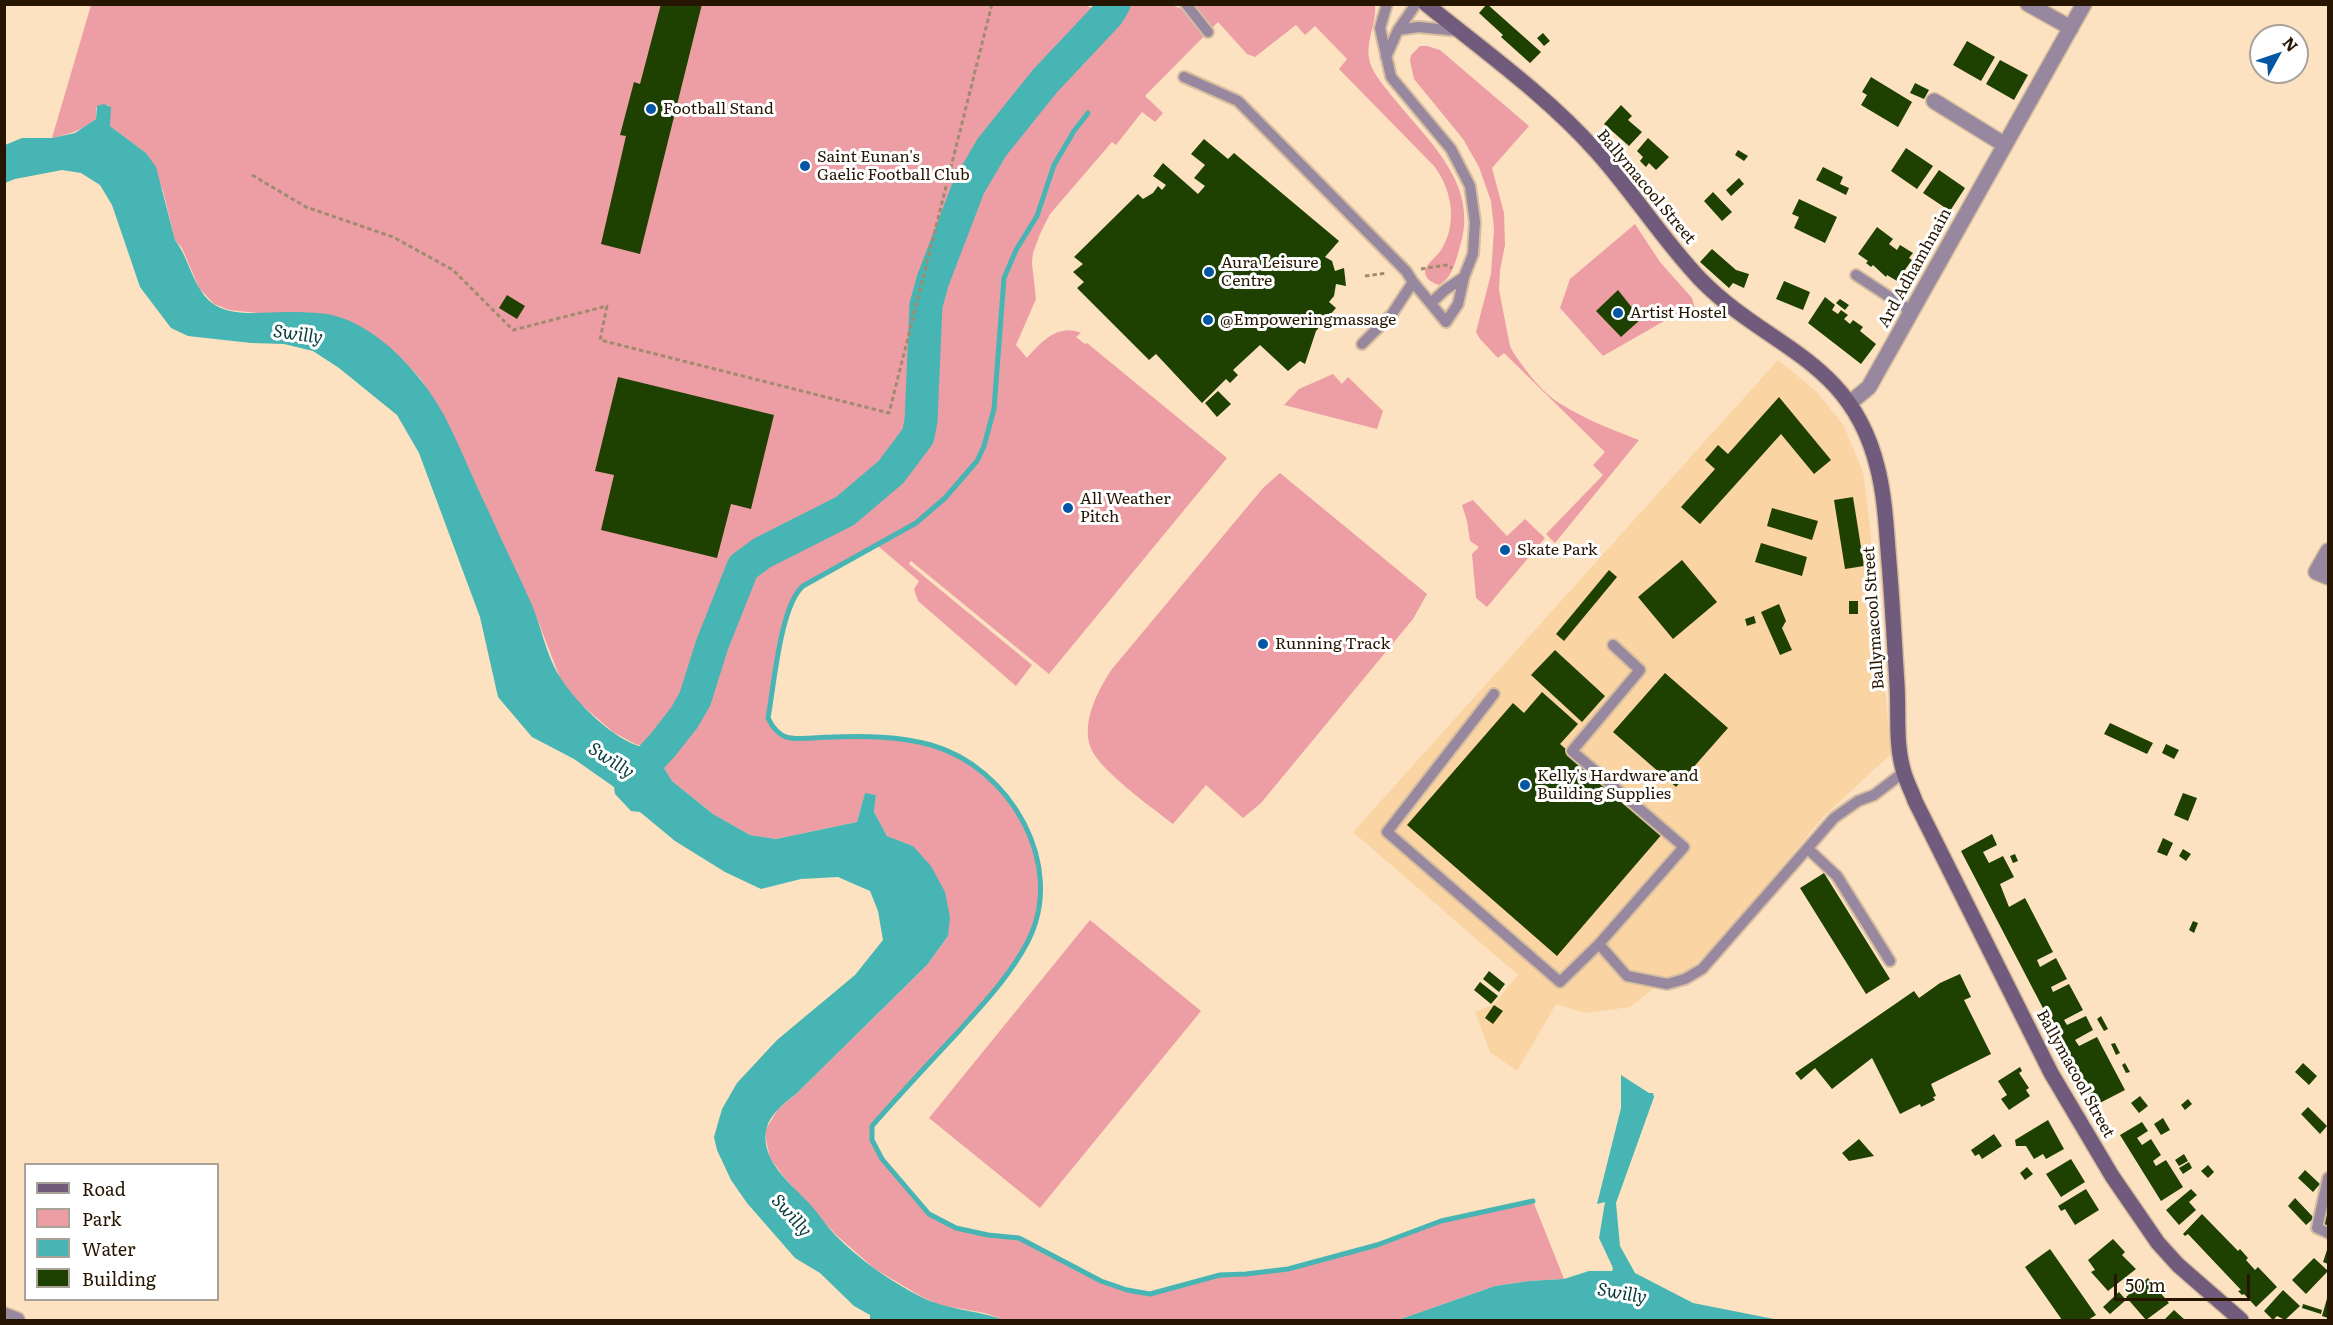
<!DOCTYPE html>
<style>
body{margin:0}
#map{position:relative;width:2333px;height:1325px;overflow:hidden;background:#fce2c1;font-family:Literata,serif}
canvas{display:block}
.frame{position:absolute;inset:0;border:6px solid #261601;pointer-events:none}
.legend{position:absolute;left:24px;top:1163px;width:195px;height:138px;box-sizing:border-box;background:#fff;border:2px solid #a8a299;margin:0;padding:8px 10px;list-style:none;font-size:18px;color:#261601}
.legend li{display:flex;align-items:center;gap:12px;height:30px}
.legend b{width:30px;border:2px solid #a8a299}
.north{position:absolute;left:2249px;top:24px;width:60px;height:60px;box-sizing:border-box;background:#fff;border:2px solid #a8a299;border-radius:50%;rotate:50deg;font-size:16px;font-weight:700;line-height:24px;text-align:center;color:#261601}
.north::after{content:'';display:block;margin:auto;width:21px;height:27px;background:#0356a4;clip-path:polygon(50% 0,100% 100%,50% 72%,0 100%)}
.scale{position:absolute;left:2114px;top:1274px;width:136px;height:27px;box-sizing:border-box;border:3px solid #261601;border-top:0;padding-left:8px;font-size:18px;line-height:21px;white-space:nowrap;color:#261601;-webkit-text-stroke:4px #fff;paint-order:stroke}
</style>
<div id="map">
<canvas width="2333" height="1325"></canvas>
<div class="frame"></div>
<ul class="legend">
<li><b style="height:8px;background:#715b7d"></b>Road</li>
<li><b style="height:16px;background:#ed9ea4"></b>Park</li>
<li><b style="height:16px;background:#47b5b3"></b>Water</li>
<li><b style="height:16px;background:#1e4000"></b>Building</li>
</ul>
<div class="north">N</div>
<div class="scale">50 m</div>
</div>
<script>
const c = document.querySelector('canvas').getContext('2d');
c.lineJoin = 'round';
function paint(path, color) {
  c.fillStyle = color;
  c.fill(path, 'evenodd');
}
function trace(path, color, width, dash) {
  c.strokeStyle = color;
  c.lineWidth = width;
  c.lineCap = dash ? 'butt' : 'round';
  c.setLineDash(dash || []);
  c.stroke(path);
}
function label(font, color, halo, rows, align = 'center') {
  c.font = font + ' Literata,serif';
  c.lineWidth = 6;
  c.setLineDash([]);
  c.textBaseline = 'middle';
  c.strokeStyle = halo;
  c.fillStyle = color;
  for (const [text, x, y, turn = 0] of rows) {
    c.save();
    c.translate(x, y);
    c.rotate((+turn || 0) * Math.PI / 180);
    c.textAlign = isNaN(turn) ? turn : align;
    if (halo) c.strokeText(text, 0, 0);
    c.fillText(text, 0, 0);
    c.restore();
  }
}
const built = new Path2D(`
 M1778,360l39,32 27,34 19,46 7,54 21,228 -67,62 -101,121 -34,34 -24,9 -35,27 -45,6 -29,-9 -39,67 -27,-19 -15,-40 19,-8 24,-29 -165,-143z`);
const green = new Path2D(`
 M1081,4l17,6 -36,34 -56,65 -26,40 -1,17 66,-85 63,-67 6,-9h58l7,3 3,-4 193,1c2,22 -13,40 -3,63 6,12 16,23 24,33 36,44 85,86 63,149 -4,13 -7,28 -20,35 -7,-2 -17,-8 -13,-17 3,-6 11,-12 15,-18 17,-26 11,-61 -7,-84l-95,-97 8,-10 -32,-33 -10,9 -9,-10 -41,32 -8,-3 -29,-32 -73,74 18,17 -8,9 -13,-10 -26,33 -4,-3 -62,72 -10,20 -7,19 -1,10 4,36 -20,46 11,13c13,-15 31,-35 54,-25l-5,4 9,7 2,-1 140,115 -178,216 -138,-113 -2,3 123,101 -16,21 -98,-85 -4,-12 5,-8 -41,-35c-18,9 -71,33 -81,46 -16,19 -24,98 -29,126 4,9 12,19 23,20 13,2 28,-1 41,-1 34,-1 66,-1 99,8 79,22 137,121 96,198 -18,34 -44,61 -69,89 -29,31 -58,62 -86,94v14l10,19 47,55 27,14 32,7 31,3 82,43 26,9 23,4 70,-19 26,-1 42,-5 89,-24 64,-24 92,-20 31,78 -35,2 -34,5 -97,34h-394l-19,-7 -45,-8 -18,-8 -47,-28 -40,-35 -51,-57 -14,-19 -4,-18v-11l12,-20 19,-16 130,-128 21,-29 -35,-90 -26,-10 -13,-24 2,-17 -11,-1 -8,28 -81,17 -26,-4 -37,-21 -41,-33 -8,-13 -4,-19h-7l-18,-5 -22,-12 -37,-32 -16,-22 -24,-62 -77,-168 -14,-30 -25,-40 -16,-17 -36,-29 -35,-16 -19,-3h-56l-29,-3 -15,-6 -15,-16 -17,-40 -7,-8 -12,-49 -17,-38 -36,-27 -1,-21h-9l-4,3v11c-13,11 -27,15 -44,19l39,-133z
 M1420,46h7l13,4 89,76 -37,42 12,45 1,32 -5,25 -1,20 11,56 3,6c10,15 24,34 39,46 23,17 60,32 87,42l-84,103 -9,-9 57,-59 -10,-10 12,-13 -101,-99 -6,5 -18,-19 -4,-7 15,-58 3,-45 -3,-28 -12,-34 -16,-28 -49,-60 -4,-18 1,-6z
 M1635,224l25,38 32,36 3,10h-8l-84,48 -43,-48 10,-29z
 M1333,374l9,10 6,-7 35,34 -6,18 -93,-24 15,-16z
 M1280,473l147,121 -14,25 -152,184 -18,15 -37,-33 -33,39c-20,-16 -76,-55 -83,-78 -8,-26 8,-56 22,-77l151,-181z
 M1473,500l34,36 18,-17 20,19 -58,69 -11,-9 -4,-44 7,-7 -9,-6 -3,-20 -5,-16z
 M1090,920l111,91 -161,197 -111,-90z`);
const water = new Path2D(`
 M104,104l7,3 -1,19 36,27 10,14 19,73c15,19 18,51 40,65 19,12 50,7 71,7 15,0 31,0 46,3 47,11 90,60 112,100 16,31 29,64 44,95 14,32 30,63 44,95 10,24 15,54 30,75 15,24 70,80 100,66l-2,3 4,19 8,13 41,33 37,21 26,4 81,-17 8,-29 11,2 -2,17 13,24 26,10 18,20 14,26 5,25 -2,19 -21,29 -130,128c-12,10 -28,21 -31,38 -5,30 25,53 43,72 9,10 17,22 26,32 25,25 55,46 86,62 26,13 56,13 83,23h-134v-5l-16,-9 -34,-33 -25,-15 -48,-55 -16,-23 -14,-30 -3,-13 8,-28 15,-26 40,-43 78,-65 28,-35 -5,-29 -8,-20 -32,-14 -37,2 -40,10 -36,-17 -50,-31 -35,-29 -9,-1 -16,-17 -1,-7 -40,-28 -42,-22 -34,-40 -18,-80 -61,-164 -22,-38 -58,-47 -26,-17 -29,-7 -33,-1 -63,-7 -17,-8 -31,-41 -28,-82 -12,-20 -19,-12 -19,-3 -47,9 -10,4v-38l17,-7h30l23,-5 21,-14 1,-13z
 M1621,1075l28,18h4l1,4 -38,106 4,43 15,27 58,30 86,17h-381l97,-34 34,-5 35,-2 25,-8h23l1,-3 -14,-30 6,-36 -8,2 24,-96z`);
const stream = new Path2D(`
 M1088,113l-14,18 -20,34 -17,51 -21,34 -12,28 -10,131 -10,37 -7,15 -32,37 -29,25 -113,63c-23,20 -29,100 -35,132 4,9 12,19 23,20 13,2 28,-1 41,-1 34,-1 66,-1 99,8 79,22 137,121 96,198 -18,34 -44,61 -69,89 -29,31 -58,62 -86,94v14l10,19 47,55 27,14 32,7 31,3 82,43 26,9 23,4 70,-19 26,-1 42,-5 89,-24 64,-24 92,-20`);
const river = new Path2D(`
 M634,776l28,-30 22,-28 11,-19 17,-54 31,-78 19,-14 83,-42 46,-39 27,-36 3,-15 5,-116 7,-25 36,-94 23,-39 53,-66 63,-67 6,-10`);
const building = new Path2D(`
 M661,4h41l-62,250 -39,-10 25,-108 -6,-1 14,-53 6,2z
 M1487,4l54,48 -11,11 -29,-26 2,-2 -24,-22z
 M1543,33l7,8 -6,5 -7,-8z
 M1967,41l28,16 -14,24 -28,-16z
 M2000,60l28,15 -14,25 -28,-16z
 M1871,77l41,25 -14,25 -37,-22 6,-10 -5,-3z
 M1915,83l14,7 -5,9 -14,-6z
 M1621,105l11,11 -4,4 14,12 -13,14 -25,-22z
 M1648,138l21,19 -13,13 -7,-7 -3,4 -6,-6 3,-4 -6,-6z
 M1204,139l24,20 6,-6 105,88 -14,16 7,4 3,10 9,-3 2,18 -10,-2 -2,12 -5,6 7,6 -20,23 -11,33 -5,-3 -12,10 -28,-26 -27,25 5,5 -8,8 -4,-4 -24,24 -46,-49 -7,6 -72,-72 7,-6 -11,-10 10,-8 -9,-7 64,-63 5,5 10,-6 5,-7 4,4 4,-5 -13,-9 10,-13 35,31 7,-8 -11,-8 11,-13 -14,-11z
 M1906,148l27,18 -16,23 -26,-18z
 M1738,150l10,6 -4,5 -9,-6z
 M1823,167l20,10 -3,7 9,4 -3,7 -30,-15z
 M1939,170l26,18 -15,23 -27,-18z
 M1739,178l5,6 -13,12 -5,-6z
 M1713,192l19,20 -10,9 -18,-20z
 M1799,199l38,18 -12,26 -31,-15 5,-11 -7,-3z
 M1877,227l16,12 -4,5 8,6 3,-5 13,8 -4,5 3,2 -15,21 -10,-6 -1,2 -13,-12 -2,2 -5,-4 2,-2 -10,-7z
 M1712,249l24,21 13,4 -5,14 -11,-5 -4,5 -29,-26z
 M1784,281l26,11 -7,18 -27,-11z
 M1618,290l23,29 -20,18 -25,-26z
 M507,295l18,11 -8,13 -18,-11z
 M1825,297l10,8 -3,5 6,4 3,-4 7,5 -4,4 6,5 3,-4 10,7 -3,4 16,13 -15,20 -53,-41z
 M1840,299l9,6 -4,5 -9,-7z
 M618,377l156,38 -23,94 -20,-5 -14,54 -116,-28 13,-55 -19,-4z
 M1218,391l13,13 -14,13 -12,-14z
 M1779,397l52,63 -17,14 -33,-40 -81,90 -19,-17 34,-38 -10,-9 13,-15 10,9z
 M1853,497l11,69 -19,3 -11,-69z
 M1772,508l46,13 -6,19 -45,-14z
 M1761,543l46,14 -5,19 -47,-14z
 M1682,560l35,42 -44,37 -35,-42z
 M1609,570l8,7 -53,64 -8,-7z
 M1849,601h9v13h-9z
 M1779,604l7,17 -4,7 10,22 -12,5 -19,-43z
 M1754,616l2,7 -9,3 -2,-7z
 M1555,650l50,46 -23,26 -51,-47z
 M1665,673l63,55 -52,59 -63,-55z
 M1542,692l36,32 -18,20 103,89 -106,123 -150,-131 106,-122 11,10z
 M2110,723l43,20 -6,11 -43,-20z
 M2166,744l13,6 -5,9 -12,-6z
 M2183,793l14,5 -9,23 -14,-6z
 M1992,834l5,11 -14,7 6,11 14,-7 11,21 -14,7 9,23 16,-9 28,54 -16,8 3,7 16,-9 11,21 -16,8 2,5 16,-8 14,26 -19,10 3,5 19,-9 7,14 -18,10 4,6 18,-9 28,53 -31,16 -133,-255z
 M2163,838l10,5 -6,13 -10,-4z
 M2183,849l8,5 -5,7 -7,-5z
 M2015,854l3,7 -5,2 -3,-7z
 M1824,873l66,106 -24,15 -66,-106z
 M2193,921l5,2 -4,10 -5,-3z
 M1489,971l16,13 -6,8 -16,-13z
 M1960,974l11,23 -7,3 27,54 -60,30 5,12 -3,1 2,3 -14,7 -1,-3 -20,10 -28,-56 -40,31 -17,-21 -14,12 -6,-7 119,-82 5,7 21,-15z
 M1480,982l18,14 -7,8 -17,-14z
 M1494,1005l9,6 -10,13 -8,-6z
 M2101,1016l7,13 -4,2 -7,-12z
 M2115,1043l5,10 -4,2 -5,-11z
 M2125,1063l5,9 -4,1 -4,-8z
 M2303,1063l14,13 -8,9 -14,-13z
 M2020,1067l2,4 -3,2 10,15 -3,2 4,6 -21,14 -8,-11 6,-4 -9,-14z
 M2140,1096l8,10 -9,7 -8,-10z
 M2188,1099l4,5 -7,6 -4,-5z
 M2308,1107l19,19 -7,8 -19,-20z
 M2163,1118l7,12 -9,5 -7,-11z
 M2048,1120l16,29 -18,10 -3,-5 -9,5 -8,-13h-10l-1,-6z
 M2142,1122l6,9 -11,7 5,7 9,-6 10,16 -8,6 3,5 10,-6 17,27 -22,14 -41,-66z
 M1994,1134l8,12 -20,13 -3,-5 -4,2 -4,-6z
 M1859,1139l15,17 -25,5 -7,-8z
 M2184,1154l4,7 -9,5 -4,-6z
 M2071,1159l14,23 -24,15 -15,-23z
 M2189,1162l3,6 -9,6 -4,-6z
 M2208,1165l6,7 -6,6 -7,-7z
 M2027,1167l6,7 -8,6 -5,-7z
 M2305,1170l15,14 -7,8 -15,-14z
 M2086,1189l13,21 -24,15 -10,-16 -4,2 -3,-5z
 M2191,1189l6,6 -8,7 7,8 -17,15 -13,-15z
 M2295,1198l19,20 -8,7 -18,-19z
 M2328,1208v20l-6,-2z
 M2202,1214l36,37 2,-2 8,9 -2,2 9,10 3,-3 19,20 -21,20 -12,-13 -2,1 -4,-4 3,-1 -53,-56 -3,2 -2,-2z
 M2113,1239l12,13 -3,3 14,14 -28,22 -17,-19 4,-2 -7,-10z
 M2328,1247v17l-5,-2z
 M2050,1249l46,66 -8,5h-26l-37,-53z
 M2314,1258l14,13 -22,23 -14,-14z
 M2148,1278l21,25 -23,17 -20,-23z
 M2283,1290l17,16 -15,14 -8,-4 -4,4 -9,-9z
 M2119,1292l7,8 -16,14 -7,-7z
 M2328,1295v23l-6,-2z
 M2303,1304l19,6 -1,4 -19,-6z
 M2174,1310l11,10h-21z`);
const path = new Path2D(`
 M252,175l54,32 87,30 60,33 60,60 94,-24 -7,34 289,73 103,-409
 M1421,269l25,-4 6,3
 M1365,276l22,-3`);
const lane = new Path2D(`
 M1186,4l22,28
 M1398,30l20,-3 41,4
 M1386,57l12,-27 18,-26
 M1184,77l54,24 168,170 7,11
 M1856,275l55,36
 M1431,303l14,-13 19,-13
 M1362,344l30,-30 21,-32 33,40 12,-18 6,-27 9,-23 2,-32 -5,-36 -19,-37 -60,-72 -11,-49 7,-24
 M1613,645l27,25 -68,81 112,96 -85,97 28,32 40,8 18,-5 17,-10 132,-151 24,-17 16,-6 30,-23
 M1494,694l-107,138 173,150 39,-38
 M1808,849l29,27 53,85
 M2328,1178l-11,50 11,5`);
const street = new Path2D(`
 M2028,4l43,24
 M1934,101l71,44
 M1850,403l19,-16 215,-383
 M2328,551l-12,21 12,5
 M4,1315l13,5`);
const secondary = new Path2D(`
 M1426,4c58,47 121,92 170,147 37,41 66,88 104,128 67,69 150,79 177,187 7,26 9,56 11,84 4,44 6,89 9,134 2,30 -2,60 7,89 3,10 8,19 11,28l136,272 61,103 46,67 20,22 63,55`);
const markers = [
 [651,109,6,"#0356a4"],
 [805,166,6,"#0356a4"],
 [1209,272,6,"#0356a4"],
 [1618,313,6,"#0356a4"],
 [1208,320,6,"#0356a4"],
 [1068,508,6,"#0356a4"],
 [1505,550,6,"#0356a4"],
 [1263,644,6,"#0356a4"],
 [1525,785,6,"#0356a4"]
];
const poiNames = [
 ["Football Stand",663,109],
 ["Saint Eunan's",817,157],
 ["Gaelic Football Club",817,175],
 ["Aura Leisure",1221,263],
 ["Centre",1221,281],
 ["Artist Hostel",1630,313],
 ["@Empoweringmassage",1220,320],
 ["All Weather",1080,499],
 ["Pitch",1080,517],
 ["Skate Park",1517,550],
 ["Running Track",1275,644],
 ["Kelly's Hardware and",1537,776],
 ["Building Supplies",1537,794]
];
const streetNames = [
 ["Ballymacool Street",1646,187,50],
 ["Ard Adhamhnain",1915,268,-61],
 ["Ballymacool Street",1874,618,-94],
 ["Ballymacool Street",2075,1074,61]
];
const waterNames = [
 ["Swilly",298,335,8],
 ["Swilly",611,761,33],
 ["Swilly",791,1216,48],
 ["Swilly",1622,1294,10]
];
paint(built, '#fad4a2');
paint(green, '#ed9ea4');
paint(water, '#47b5b3');
trace(stream, '#47b5b3', 5);
trace(river, '#47b5b3', 33);
paint(building, '#1e4000');
trace(lane, '#d5bd9e', 14);
trace(street, '#d5bd9e', 18);
trace(secondary, '#d5bd9e', 18);
trace(path, '#a18b6f', 3, [4.5, 3]);
trace(lane, '#9788a0', 10);
trace(street, '#9788a0', 15);
trace(secondary, '#715b7d', 15);
for (const [x, y, r, color] of markers) {
  const dot = new Path2D();
  dot.arc(x, y, r, 0, 2 * Math.PI);
  c.fillStyle = color;
  c.fill(dot);
  trace(dot, '#fff', 2);
}
label('16px', '#261601', '#fff', poiNames, 'left');
label('16px', '#261601', '#fff', streetNames);
label('italic 18px', '#063b3b', '#fff', waterNames);
</script>
